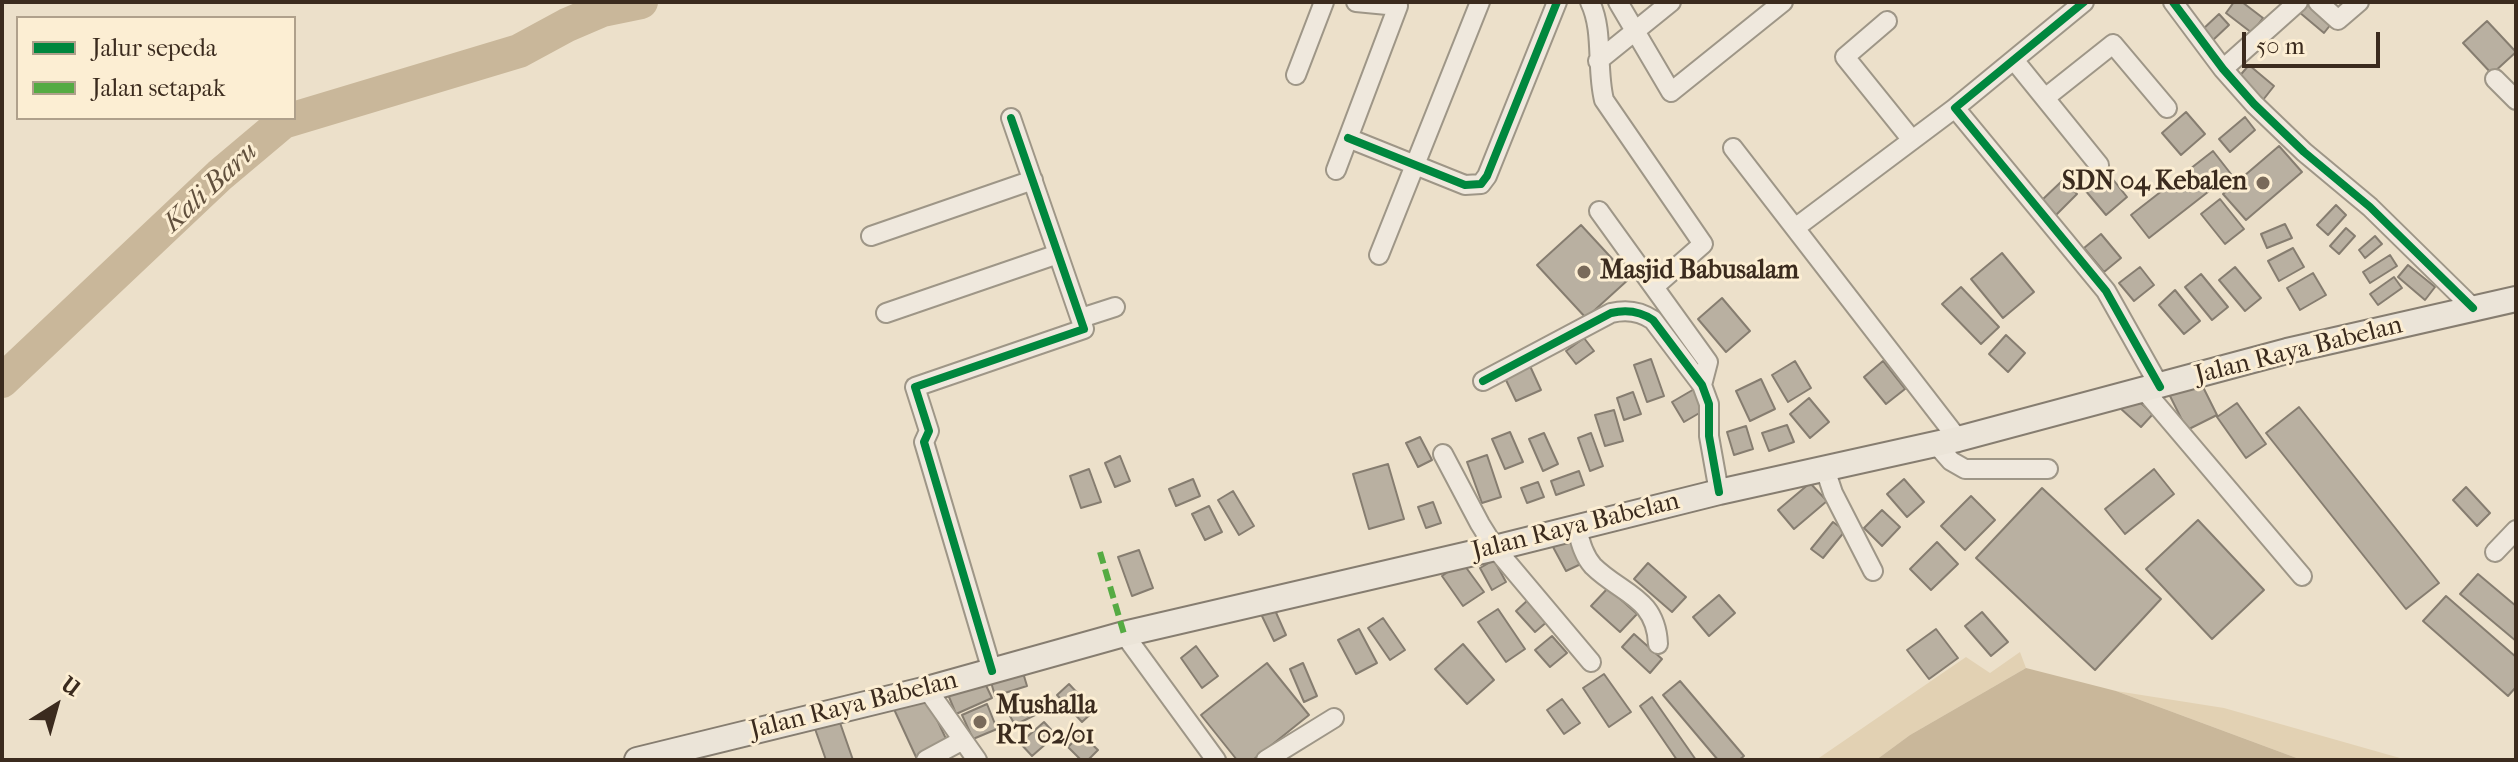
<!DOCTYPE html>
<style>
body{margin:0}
#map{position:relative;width:2518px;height:762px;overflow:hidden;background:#ece0ca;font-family:"IM FELL French Canon",serif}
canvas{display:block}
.frame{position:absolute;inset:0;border:4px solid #3b2b1e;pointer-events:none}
.legend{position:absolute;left:16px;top:16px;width:280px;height:104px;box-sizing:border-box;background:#fceed3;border:2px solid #afa08b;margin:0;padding:10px 14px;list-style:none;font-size:24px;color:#3b2b1e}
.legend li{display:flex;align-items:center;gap:16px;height:40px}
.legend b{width:40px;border:2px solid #afa08b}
.north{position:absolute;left:16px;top:666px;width:80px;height:80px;-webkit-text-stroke:6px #fceed3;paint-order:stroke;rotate:37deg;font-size:22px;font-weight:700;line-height:32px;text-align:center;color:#3b2b1e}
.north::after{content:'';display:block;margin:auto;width:28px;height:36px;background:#3b2b1e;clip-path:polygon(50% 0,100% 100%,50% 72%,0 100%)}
.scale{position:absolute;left:2242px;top:32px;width:138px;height:36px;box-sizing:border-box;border:4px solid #3b2b1e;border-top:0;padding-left:10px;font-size:24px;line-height:28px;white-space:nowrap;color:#3b2b1e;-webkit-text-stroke:6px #fceed3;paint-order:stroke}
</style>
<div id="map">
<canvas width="2518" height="762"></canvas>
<div class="frame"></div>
<ul class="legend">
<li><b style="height:10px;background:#00873e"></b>Jalur sepeda</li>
<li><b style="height:10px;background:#55ab43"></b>Jalan setapak</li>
</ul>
<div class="north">U</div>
<div class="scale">50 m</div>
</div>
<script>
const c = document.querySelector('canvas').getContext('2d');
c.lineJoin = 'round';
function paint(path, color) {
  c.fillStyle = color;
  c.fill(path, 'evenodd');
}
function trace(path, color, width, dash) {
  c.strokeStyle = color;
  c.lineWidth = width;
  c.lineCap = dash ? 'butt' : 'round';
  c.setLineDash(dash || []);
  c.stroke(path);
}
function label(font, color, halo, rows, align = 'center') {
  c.font = font + ' "IM FELL French Canon",serif';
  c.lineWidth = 6;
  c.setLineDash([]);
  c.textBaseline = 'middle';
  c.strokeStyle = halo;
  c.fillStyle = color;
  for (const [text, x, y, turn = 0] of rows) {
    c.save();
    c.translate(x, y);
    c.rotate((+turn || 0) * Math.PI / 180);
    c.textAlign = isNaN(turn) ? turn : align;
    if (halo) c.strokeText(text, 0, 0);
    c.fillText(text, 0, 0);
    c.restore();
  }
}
const green = new Path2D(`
 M2020,652l6,16 -116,67 -34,25h-60l150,-103 24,16z
 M2116,691l108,17 183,52h-105z`);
const water = new Path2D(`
 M2026,668l90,23 186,69h-426l34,-25z`);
const river = new Path2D(`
 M2,381l218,-206 63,-53 236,-71 48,-26 35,-15 39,-8`);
const building = new Path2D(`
 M2234,2h8l21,16 -11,15 -26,-20z
 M2308,2h6l21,17 -11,14 -25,-21z
 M2219,14l10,11 -17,16 -10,-11z
 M2487,21l29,31 -24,22 -29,-31z
 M2249,65l25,21 -11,14 -26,-21z
 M2186,112l19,22 -24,21 -19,-22z
 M2245,117l10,13 -25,22 -11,-13z
 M2279,146l23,26 -56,48 -23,-26z
 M2213,151l18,23 -82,64 -18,-23z
 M2107,172l20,25 -21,18 -21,-25z
 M2063,180l14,14 -21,21 -14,-15z
 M2220,199l24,30 -19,15 -24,-30z
 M2336,205l10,10 -18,20 -11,-10z
 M2285,224l7,14 -25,10 -6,-14z
 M1581,225l49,53 -44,40 -49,-53z
 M2346,228l9,8 -16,18 -9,-8z
 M2101,234l20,24 -17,14 -20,-24z
 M2375,236l7,8 -17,14 -6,-8z
 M2293,248l11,19 -25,14 -11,-20z
 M2002,253l32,39 -31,26 -32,-39z
 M2390,255l7,11 -27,17 -7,-11z
 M2408,265l27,22 -10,13 -27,-23z
 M2140,267l14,18 -20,16 -15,-18z
 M2235,267l26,31 -16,13 -26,-31z
 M2313,273l13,22 -26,15 -13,-22z
 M2201,274l27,33 -16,13 -27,-33z
 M2394,277l8,11 -24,17 -8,-11z
 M1961,287l38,40 -18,17 -39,-40z
 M2175,290l25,31 -16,13 -25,-29z
 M1722,298l28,33 -24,21 -28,-33z
 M2006,335l19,18 -17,19 -19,-18z
 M1584,338l10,13 -18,13 -10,-13z
 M1651,359l13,37 -17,6 -13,-37z
 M1795,361l16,27 -23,14 -16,-27z
 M1883,361l22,28 -19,15 -22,-27z
 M1530,366l11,24 -25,11 -11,-23z
 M2198,377l19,38 -30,15 -19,-38z
 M1761,379l14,30 -25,12 -14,-30z
 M1696,388l12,20 -24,14 -12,-20z
 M1633,392l8,22 -17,6 -7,-22z
 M2132,395l21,19 -12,13 -21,-19z
 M1809,398l20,24 -19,16 -20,-24z
 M2237,403l29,41 -20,14 -29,-41z
 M2299,407l140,176 -33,26 -140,-176z
 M1614,410l9,31 -18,5 -10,-31z
 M1787,425l7,17 -25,9 -7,-18z
 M1746,426l7,23 -19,6 -7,-23z
 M1510,432l13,30 -18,7 -13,-30z
 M1544,433l14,31 -15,7 -14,-32z
 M1591,433l12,33 -13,5 -12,-33z
 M1420,437l12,23 -14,7 -12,-24z
 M1487,455l14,42 -19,6 -15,-41z
 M1120,456l10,25 -15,6 -10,-24z
 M1388,464l16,55 -35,10 -16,-55z
 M1089,469l12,33 -20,6 -11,-32z
 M2154,469l20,25 -49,40 -20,-25z
 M1579,471l5,14 -28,10 -5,-14z
 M1193,479l7,17 -24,10 -7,-17z
 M1904,479l20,23 -17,15 -20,-23z
 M1538,482l6,15 -17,6 -6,-15z
 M1810,483l17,18 -33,28 -16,-19z
 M2466,487l24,26 -13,13 -24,-26z
 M2042,488l119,111 -66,71 -119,-112z
 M1233,491l21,35 -15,9 -21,-35z
 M1971,496l24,24 -30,30 -24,-24z
 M1433,502l8,21 -15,5 -8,-21z
 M1209,506l13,26 -17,8 -13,-26z
 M1882,510l18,17 -18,19 -18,-18z
 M2198,520l66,70 -52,49 -66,-70z
 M1833,522l12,9 -22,27 -12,-9z
 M1570,538l13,25 -17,8 -13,-24z
 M1937,542l21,22 -27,26 -21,-21z
 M1139,550l14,38 -21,8 -14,-39z
 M1494,560l12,22 -14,8 -12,-22z
 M1462,562l22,30 -21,14 -21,-30z
 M1648,563l38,34 -14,15 -38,-33z
 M2478,574l38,32v35l-56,-47z
 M1608,588l29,26 -17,18 -29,-26z
 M1719,595l16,18 -26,23 -16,-19z
 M2446,596l70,61v30l-8,9 -85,-75z
 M1529,599l19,22 -13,11 -19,-21z
 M1274,608l12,27 -12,6 -13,-27z
 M1498,609l27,40 -19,13 -28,-40z
 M1982,612l26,30 -17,14 -26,-30z
 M1383,618l22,32 -15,10 -22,-32z
 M1359,629l18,34 -21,11 -18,-34z
 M1936,629l22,29 -29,21 -22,-29z
 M1634,634l28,25 -12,14 -28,-26z
 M1552,636l15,17 -17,14 -15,-17z
 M1463,644l31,36 -27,24 -32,-35z
 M1196,646l22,30 -16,12 -21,-30z
 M1267,663l42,52 -56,45h-16l-36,-45z
 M1303,663l14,33 -13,6 -14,-33z
 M1021,666l6,20 -32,10 -6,-21z
 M1604,674l27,38 -22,15 -26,-39z
 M982,677l10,21 -36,16 -9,-22z
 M1680,681l64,75 -5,4h-21l-55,-65z
 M1069,684l25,27 -12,11 -25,-27z
 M924,692l24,51 -32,14 -23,-50z
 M1652,697l44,63h-19l-37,-54z
 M1026,698l9,17 -20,10 -9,-16z
 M1562,699l18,24 -16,11 -17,-24z
 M987,704l10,25 -24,10 -11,-24z
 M838,717l15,43h-27l-12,-34z
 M1044,722l12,13 -24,21 -12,-13z
 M1081,734l17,16 -10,10h-7l-13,-13z`);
const minor = new Path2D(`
 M1590,2c14,29 6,66 14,98l99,144 -49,43
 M1618,2l53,90 112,-90
 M2173,2l50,67 31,35 50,48 66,55 103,101
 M2318,2l20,18 21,-18
 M1887,21l-42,36 67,83
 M2014,60l85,105
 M1598,61l73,-59
 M2223,69l75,-67
 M1296,75l28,-73
 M2495,79l21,21
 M2045,98l68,-54 54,64
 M1955,108l151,183 54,96
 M1348,138l117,47 16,-1 6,-8 70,-174
 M1733,148l225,291
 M1336,170l62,-164 -42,-4
 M1599,211l109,151 -6,23
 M1795,228l160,-120 129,-106
 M871,236l162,-56
 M1379,255l101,-253
 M886,313l172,-59
 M1081,318l34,-11
 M1483,381l128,-68c16,-4 29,-2 42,7l49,65 7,19v32l10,56
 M2144,390l158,186
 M1936,444l15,17 14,8h83
 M1443,454l37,70 15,24 96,114
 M1825,469l8,24 40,78
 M1576,526c4,14 7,29 17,40 28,28 63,31 65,78
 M2495,552l21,-22
 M1124,634l92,126
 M992,671l-68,-229 5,-11 -14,-44 169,-58 -73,-211
 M927,689l50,71
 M926,760l37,-20
 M1266,760l68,-42`);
const major = new Path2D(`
 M637,760l290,-71 197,-55 371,-86 224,-56 239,-53 329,-88 229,-52`);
const quiet = new Path2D(`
 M1100,552l24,82`);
const cycleway = new Path2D(`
 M2084,2l-129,106 151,183 54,96
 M2173,2l50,67 31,35 50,48 66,55 103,101
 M1348,138l117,47 16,-1 6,-8 70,-174
 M1483,381l128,-68c16,-4 29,-2 42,7l49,65 7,19v32l10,56
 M992,671l-68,-229 5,-11 -14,-44 169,-58 -73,-211`);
const markers = [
 [2263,183,8,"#796a5a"],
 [1584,272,8,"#796a5a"],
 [980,722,8,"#796a5a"]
];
const poiNames = [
 ["SDN 04 Kebalen",2247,183,"right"],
 ["Masjid Babusalam",1600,272],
 ["Mushalla",996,707],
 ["RT 02/01",996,737]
];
const streetNames = [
 ["Jalan Raya Babelan",2299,351,-14],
 ["Jalan Raya Babelan",1576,527,-14],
 ["Jalan Raya Babelan",854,706,-14]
];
const waterNames = [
 ["Kali Baru",211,188,-43]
];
paint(green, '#e2d1b3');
paint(water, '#c9b79a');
trace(river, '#c9b79a', 34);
paint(building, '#b9b0a1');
trace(building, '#867d70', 2);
trace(minor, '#9e9687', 22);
trace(major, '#867d70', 28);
trace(minor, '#efe8dd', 18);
trace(major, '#ebe4d8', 24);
trace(quiet, '#55ab43', 6, [12, 6]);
trace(cycleway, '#00873e', 8);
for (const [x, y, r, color] of markers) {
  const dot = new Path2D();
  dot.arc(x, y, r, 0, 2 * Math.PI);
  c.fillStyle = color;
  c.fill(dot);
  trace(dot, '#fceed3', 3);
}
label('bold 26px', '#3b2b1e', '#fceed3', poiNames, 'left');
label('26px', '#3b2b1e', '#fceed3', streetNames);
label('italic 28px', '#61503d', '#fceed3', waterNames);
</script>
